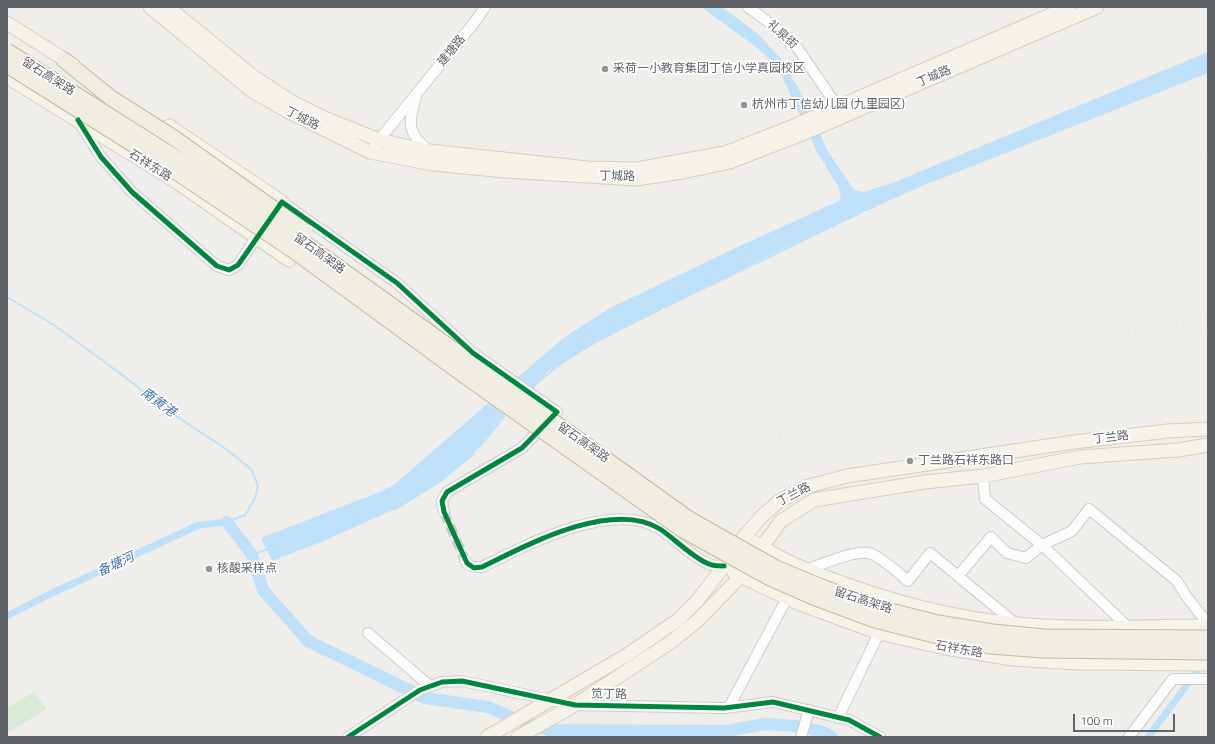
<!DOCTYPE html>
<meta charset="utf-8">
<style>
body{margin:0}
#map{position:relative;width:1215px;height:744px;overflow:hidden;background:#efeeea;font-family:"Titillium Web",sans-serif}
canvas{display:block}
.frame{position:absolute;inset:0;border:8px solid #5f6368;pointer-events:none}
.scale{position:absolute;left:1073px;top:714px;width:102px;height:18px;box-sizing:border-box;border:2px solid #5f6368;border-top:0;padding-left:5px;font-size:12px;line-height:14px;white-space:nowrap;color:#5f6368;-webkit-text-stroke:3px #fff;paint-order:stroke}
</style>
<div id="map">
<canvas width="1215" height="744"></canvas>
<div class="frame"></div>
<div class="scale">100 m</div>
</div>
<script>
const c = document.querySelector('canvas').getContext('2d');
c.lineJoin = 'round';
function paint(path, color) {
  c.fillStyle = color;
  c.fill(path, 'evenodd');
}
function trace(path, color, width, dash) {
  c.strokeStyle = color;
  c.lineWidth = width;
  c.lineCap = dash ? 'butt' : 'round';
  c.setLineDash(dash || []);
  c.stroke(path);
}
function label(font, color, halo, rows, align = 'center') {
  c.font = font + ' "Titillium Web","Noto Sans SC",sans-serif';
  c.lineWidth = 3.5;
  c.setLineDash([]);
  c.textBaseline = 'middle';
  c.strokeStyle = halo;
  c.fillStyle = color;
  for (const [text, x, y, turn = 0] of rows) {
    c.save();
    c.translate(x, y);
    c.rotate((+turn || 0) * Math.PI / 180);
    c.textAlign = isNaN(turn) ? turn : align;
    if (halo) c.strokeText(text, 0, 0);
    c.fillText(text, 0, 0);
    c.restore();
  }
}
const green = new Path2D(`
 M34,692l13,17 -40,24v-25z`);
const water = new Path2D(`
 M701,7h21l36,27 25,27 24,43 20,46 27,40 10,2 31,-10 313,-130v20l-289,114 -131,60 -190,94 -51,32 -49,50 -25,32 -35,29 -43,26 -74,33 -49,19 -11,-23 121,-47 13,-7 167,-145 48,-31 132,-63 97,-44 2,-6 -3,-9 -21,-34 -35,-76 -11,-16 -19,-16z`);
const stream = new Path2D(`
 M1061,130l147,-58
 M879,204l40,-18 137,-54
 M866,210l9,-4
 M7,297l47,28 67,49 43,34 62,41 25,20 7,16 -3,13 -10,17 -18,7
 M665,307l197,-95
 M531,389c36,-36 84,-57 130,-80
 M479,447l25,-30
 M394,510l44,-27 36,-29
 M252,555l16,-6`);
const canal = new Path2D(`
 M7,616l41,-21 151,-70 28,-3
 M1148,737l48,-64`);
const river = new Path2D(`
 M227,522l25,33 11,35 45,51 117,57 63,9 27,12 34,11 177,1 39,-7 32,2 26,6 9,5`);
const minorTunnel = new Path2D(`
 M444,512l21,48`);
const minor = new Path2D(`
 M748,7l35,26 13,13 41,60
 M416,97c-8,26 -9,36 13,54
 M80,124l21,33 31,35 85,74 12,4 9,-5 22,-33
 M375,145l102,-126 8,-12
 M278,208l4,-6 115,81 76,70 84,59 -35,36 -75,44 -5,9 2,11
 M983,476l2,23 57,46 85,81
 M465,560c3,7 9,8 17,7 45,-22 130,-68 178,-38 15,10 33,29 49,35 4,2 11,2 15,2
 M808,569c16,-5 43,-18 60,-16 9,1 32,21 40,28l22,-28 86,71
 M958,576l33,-39 16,16 19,5 16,-13 30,-14 17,-22 88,72 9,15 22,28
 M368,633l62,53
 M729,707l58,-109
 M838,718l41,-85
 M348,737l72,-47 22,-8 20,-1 113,24 149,3 49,-6 76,18 31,17
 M801,737l8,-27
 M1129,737l44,-58h35`);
const major = new Path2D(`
 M150,7l102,84 35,20 83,41 63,12 72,7 131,8 47,-7 47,-10 72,-28 295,-127
 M168,7l86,70 38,25 35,17 52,21 50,11 159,17 49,1 88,-16 71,-28 273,-118
 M7,23l66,42
 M7,77l171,106 111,77
 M169,126l113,76
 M744,537c13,6 22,13 34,19 15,9 32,15 48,21 60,23 126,41 191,47 63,6 128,2 191,2
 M734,573l66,31 79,29 66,15 68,11 62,4 133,1
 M487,737l140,-82 51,-35 19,-19 27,-35 20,-29 17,-20 17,-15 27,-15 42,-11 227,-34 94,-11 40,-2
 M518,737l57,-32 96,-63 25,-20 44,-45 41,-56 33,-21 111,-18 58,-6 97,-19 98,-7 30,-5`);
const highway = new Path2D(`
 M64,60l47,38`);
const rail = new Path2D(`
 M7,175l97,15 52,11 162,24 88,17 99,15 321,55 52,7 147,25
 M1099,339l55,-9 54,-5
 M1029,350l87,-20 92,-13
 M1060,350l148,25
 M1075,351l78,-13 55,-5
 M752,448l89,-29
 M581,504l141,-46
 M439,518l76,-15 30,-10 210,-96 144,-52 36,-21 68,-68 29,-24 176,-77
 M517,520c69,-24 139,-47 209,-69 114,-37 228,-75 344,-105
 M401,553l121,-40
 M388,569l93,-33 45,-14
 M100,688l36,-27 54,-50 30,-39 20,-18 78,-99 69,-76 18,-14 49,-31 40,-24 224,-96 103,-49 77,-31 296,-127
 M45,737l219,-126 67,-35 76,-31 243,-82 399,-125 134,-28 25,-2
 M66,737c113,-64 222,-134 342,-182`);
const highwayBridge = new Path2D(`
 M7,51l166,105 126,83 390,280 87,49 43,18 60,22 59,15 55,9 51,5 164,1
 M7,65l159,100 128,86 171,125 218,154 87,48 43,19 62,23 59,15 56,11 53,4 165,2
 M111,98l63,40 131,93`);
const cycleway = new Path2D(`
 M78,120l23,37 31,35 85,74 12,4 9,-5 44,-63 115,81 76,70 84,59 -35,36 -75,44 -5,9 2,11 23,51 7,5 8,-1c45,-22 130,-68 178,-38 15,10 33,29 49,35 4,2 11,2 15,2
 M348,737l72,-47 22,-8 20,-1 113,24 149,3 49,-6 76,18 31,17`);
const markers = [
 [605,69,4,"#919496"],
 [744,105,4,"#919496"],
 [910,461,4,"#919496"],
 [209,569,4,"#919496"]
];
const streetNames = [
 ["礼泉街",782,35,42],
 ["建塘路",452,51,-51],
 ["留石高架路",48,77,32],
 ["丁城路",934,77,-23],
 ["丁城路",302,119,27],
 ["石祥东路",150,166,32],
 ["丁城路",617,177,1],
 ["留石高架路",319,254,36],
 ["丁兰路",1111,438,-7],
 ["留石高架路",583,443,35],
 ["丁兰路",794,495,-28],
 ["留石高架路",863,601,18],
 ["石祥东路",959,650,10],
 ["笕丁路",609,695,1]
];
const poiNames = [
 ["采荷一小教育集团丁信小学真园校区",613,69],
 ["杭州市丁信幼儿园 (九里园区)",752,105],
 ["丁兰路石祥东路口",918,461],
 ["核酸采样点",217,569]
];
const waterNames = [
 ["南黄港",158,403,36],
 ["备塘河",116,565,-25]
];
paint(green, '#d8ebd6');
paint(water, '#bfe0f9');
trace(stream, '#bfe0f9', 2);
trace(canal, '#bfe0f9', 7);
trace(river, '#bfe0f9', 12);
trace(minorTunnel, '#cbcbca', 10, [10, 5]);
trace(minor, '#cbcccc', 12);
trace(major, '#d7ceb8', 15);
trace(highway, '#c8b996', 17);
trace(minor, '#fdfcfc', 10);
trace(major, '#f4f2e9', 13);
trace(highway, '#f0ede3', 15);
trace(rail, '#e4e4e4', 2, [1, 5]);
trace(highwayBridge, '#c8b996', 17, []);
trace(highwayBridge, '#f0ede3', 15);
trace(cycleway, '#00873e', 5);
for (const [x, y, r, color] of markers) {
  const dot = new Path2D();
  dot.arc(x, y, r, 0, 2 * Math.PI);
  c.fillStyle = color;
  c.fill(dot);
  trace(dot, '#fff', 1.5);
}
label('12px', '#5f6368', '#fff', streetNames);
label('12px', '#5f6368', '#fff', poiNames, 'left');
label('italic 13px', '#4174aa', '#fff', waterNames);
</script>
